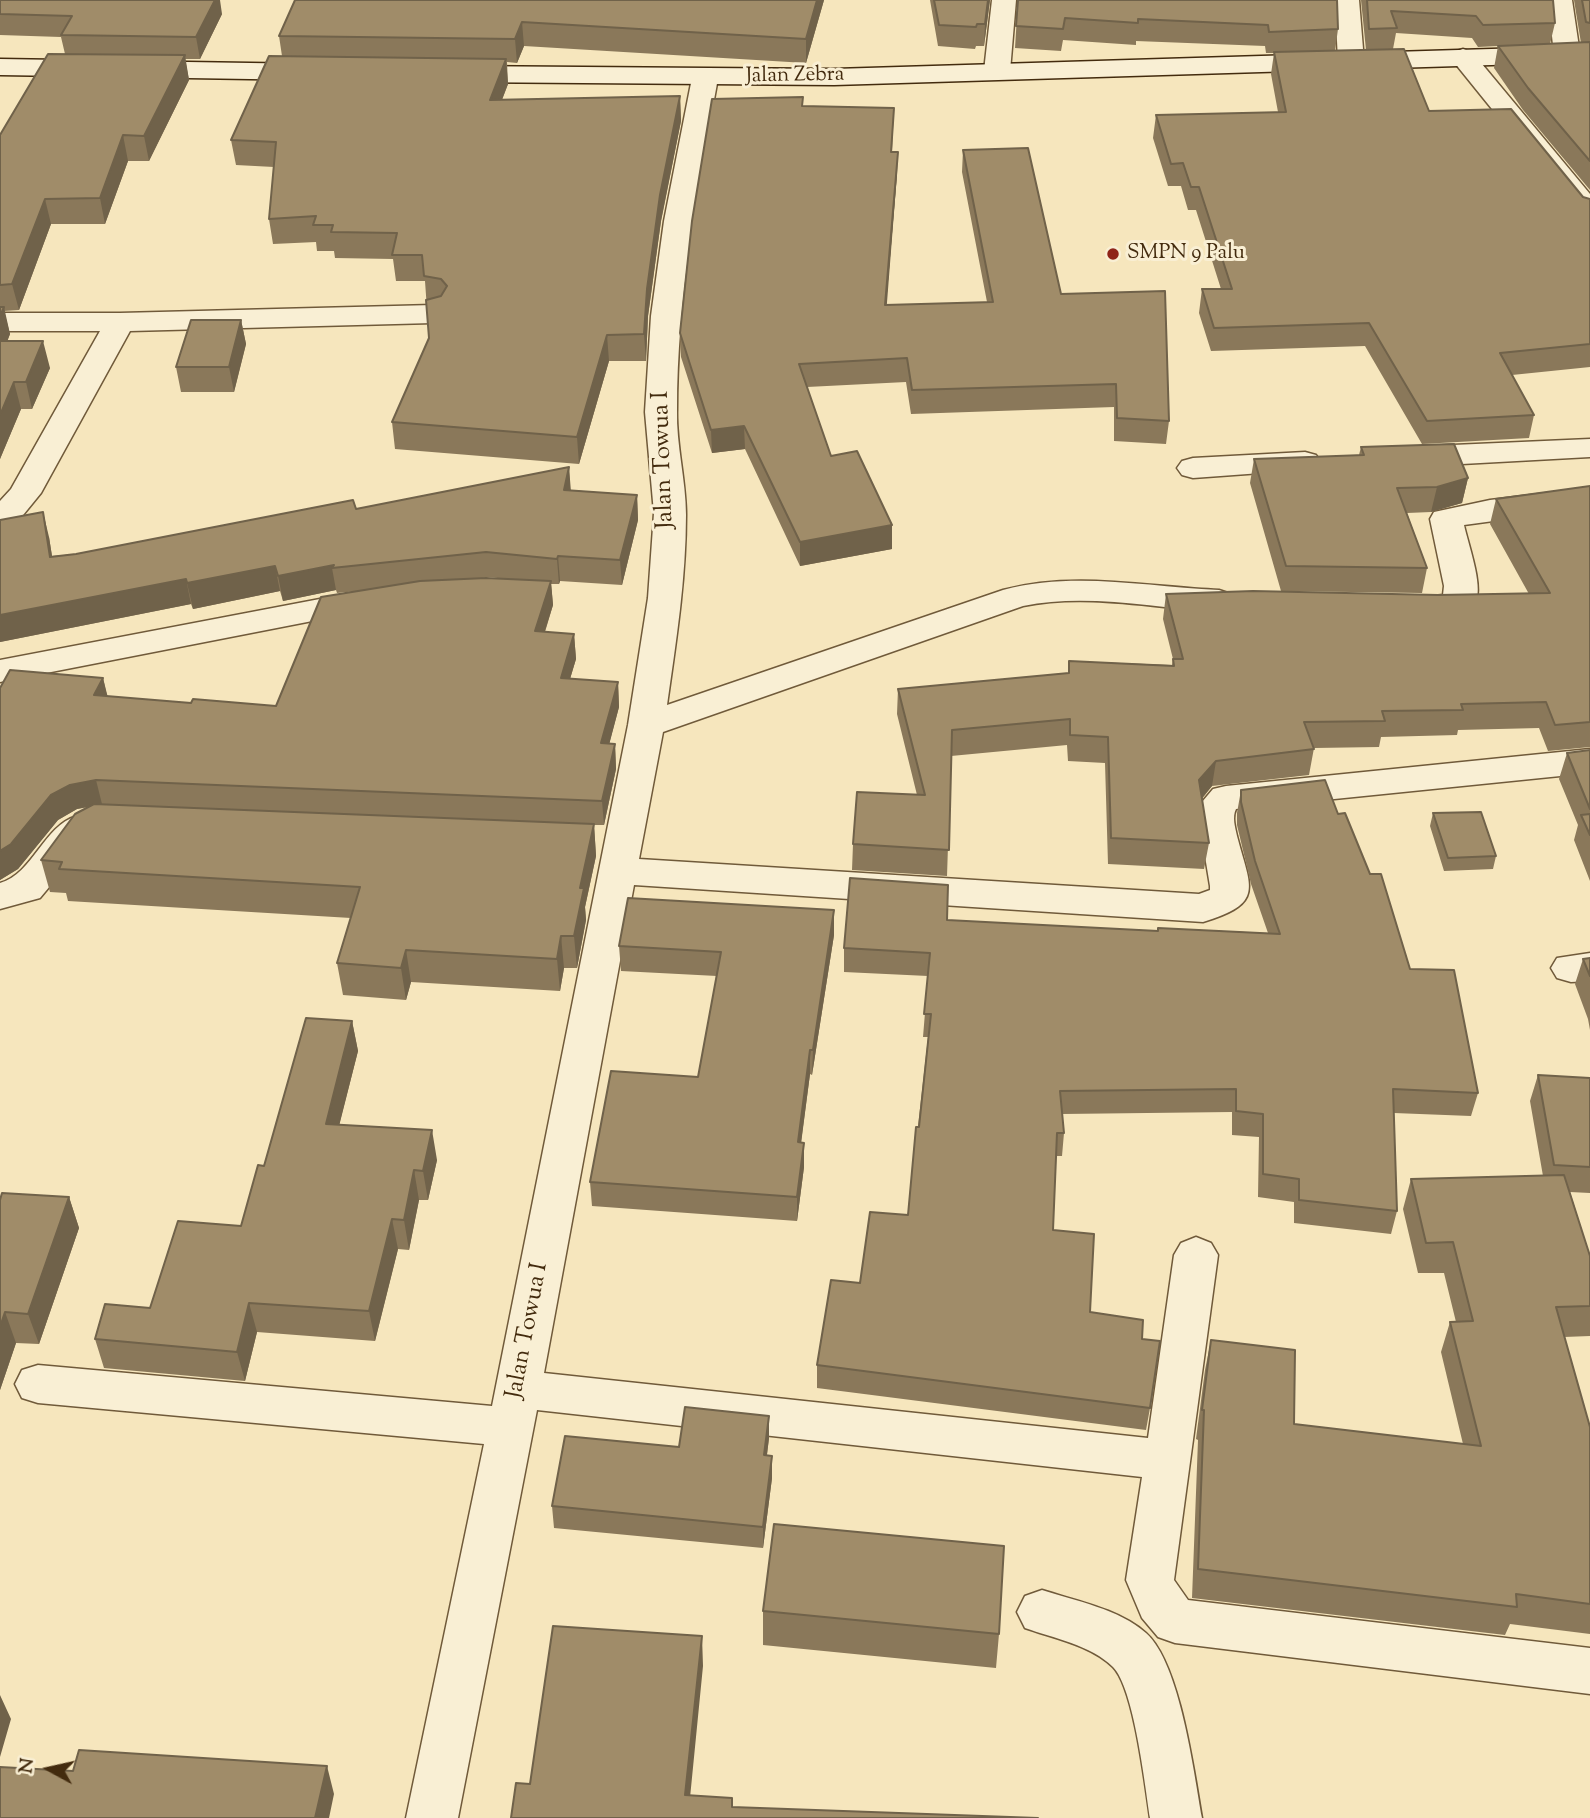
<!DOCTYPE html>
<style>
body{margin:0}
#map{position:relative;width:1590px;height:1818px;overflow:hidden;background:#f6e6bd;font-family:"Sorts Mill Goudy",serif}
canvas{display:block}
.north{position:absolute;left:14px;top:1734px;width:70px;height:70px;-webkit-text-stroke:5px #f9efd4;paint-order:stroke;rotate:278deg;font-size:19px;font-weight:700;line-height:28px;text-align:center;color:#432b0e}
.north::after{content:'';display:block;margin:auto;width:24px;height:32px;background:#432b0e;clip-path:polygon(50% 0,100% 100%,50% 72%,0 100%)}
</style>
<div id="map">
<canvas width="1590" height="1818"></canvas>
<div class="north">N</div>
</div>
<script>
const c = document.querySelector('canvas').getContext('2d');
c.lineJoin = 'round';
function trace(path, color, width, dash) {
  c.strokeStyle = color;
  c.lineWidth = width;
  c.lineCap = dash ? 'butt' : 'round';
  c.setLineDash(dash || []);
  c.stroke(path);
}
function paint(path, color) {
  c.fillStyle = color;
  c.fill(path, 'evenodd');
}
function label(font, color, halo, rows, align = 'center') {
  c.font = font + ' "Sorts Mill Goudy",serif';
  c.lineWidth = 6;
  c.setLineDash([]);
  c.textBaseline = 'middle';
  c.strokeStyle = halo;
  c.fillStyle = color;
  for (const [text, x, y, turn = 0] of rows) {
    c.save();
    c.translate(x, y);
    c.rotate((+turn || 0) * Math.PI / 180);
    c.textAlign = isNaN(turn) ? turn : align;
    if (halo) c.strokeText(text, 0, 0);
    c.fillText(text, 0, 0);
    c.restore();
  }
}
const street = new Path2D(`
 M992,0h24l-6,71 -4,5 -9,3 -9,-3 -4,-5z
 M1335,0h24l5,61 -4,5 -9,3 -9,-3 -4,-5z
 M1548,0h24l8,54 -4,5 -9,3 -9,-3 -4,-5z
 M1463,49l9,3 118,142v26l-10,-2 -126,-156 -4,-5 4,-5z
 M705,70l9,2 4,6c-20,110 -41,219 -41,332 -1,35 9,70 9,105 0,64 -10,127 -19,190l336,-115c72,-19 143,-3 216,0l12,4 5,7 -5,7 -12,4c-65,-4 -132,-19 -196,-6l-360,126 -24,127 560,35 11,-4v-4l-13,-78 16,-19 13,-3 364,-37v24l-354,36c-4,8 -1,18 1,27 14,53 28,67 -34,86l-569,-37 -90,488 604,65 26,-183 7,-12 15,-6 15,6 7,12 -44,325 14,20 402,48v46l-415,-51 -17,-6 -16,-19 -16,-38 16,-103 -605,-67 -79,408h-52l78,-374 -446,-41 -16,-5 -7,-14 7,-14 16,-5 454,41 136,-681 20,-127 6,-85 -9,-101 6,-96 13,-95 28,-143 4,-6z
 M433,305l10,3 5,6 -5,6 -10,3 -303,8 -89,162 -22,27 -19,5v-24l11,-12 89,-158h-100v-18h120z
 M1590,439v18l-183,10 -11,-3 -5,-7 5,-7 11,-3z
 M1305,452l11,3 5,7 -5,7 -123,9 -11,-3 -5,-7 5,-7 11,-3z
 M1590,488v20l-126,17c4,19 19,59 12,77 -3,7 -11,9 -18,11 -18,7 -37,5 -55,0l-5,-7 5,-7 40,-4 1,-9 -14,-67 4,-7 56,-12z
 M367,590l12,4 5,7 -5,7 -379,74v-22z
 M77,816l13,4 6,9 -6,9 -50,60 -40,11v-26c34,-10 43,-57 77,-67z
 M1590,953v28l-19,1 -14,-4 -6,-10 6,-10z
 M1042,1590c34,11 77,19 104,43 34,30 48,140 56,185h-52c-5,-33 -16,-130 -37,-151 -22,-22 -60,-29 -88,-39l-8,-16 8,-16z`);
const secondary = new Path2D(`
 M1590,46v16l-756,23 -377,-3 -9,-3 -4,-5 4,-5 9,-3 377,3z
 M0,59l313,5 9,3 4,5 -4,5 -9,3 -313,-5z`);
const wall = new Path2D(`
 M0,0l222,14 -22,45h-15l4,21 -40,81h-21l-23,63h-54l-32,86 -15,1 6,23 -3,7 43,27 -18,41h-11l-21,50v-324l65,-81 -4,-17 -61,-2z
 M295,0h529l-18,63 -282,-17 -7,17 -10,-1 1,22 -6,16 178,-4 1,25 -20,100 -13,95 -2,45h-37l-30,103 -184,-15 -3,-27 37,-84 -4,-57h-29l-3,-22 -58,-1 -1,-7h-17l-1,-9 -43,2 -4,-25 5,-52 -38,-2 -5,-25 51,-84 -3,-20z
 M930,0h60l-6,46h-8l-1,3 -37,-3z
 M1018,0l320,29 -3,22 31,-1 -5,-50h192l2,23 -5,21 31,-1 -7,-43h16v190l-67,-80 -29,-42 4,-22 -20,1 -6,-9 -76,-5 -3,16 36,62 154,86 7,2v168l-78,8 22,40 -5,23 -107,6 -57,-98 -154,5 -12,-38 3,-24h19l-25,-79h-8l-7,-24h-13l-15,-48 3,-23 122,-3 -7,-38 3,-21h-8l-1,-7 -129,-5v4l-73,-5 -2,11 -46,-3z
 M803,97v9l91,2 -2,44 5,22 -11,131 101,-3 -25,-130 1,-22 98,144 108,127 -3,23 -52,-3v-34l-203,7 -5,-32 -99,5 24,69 61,69v24l-92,17 -55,-117 -33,4 -31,-96 -1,-24z
 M241,320l5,24 -12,48h-53l-5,-25z
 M1361,447l107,31 -6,25 -31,9 -24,1 20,55 -5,25 -141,-2 -31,-108 4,-24 105,-4z
 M569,467l1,23 67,5 1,25 -16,65 -62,-4 -1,3h-8l2,21 -8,27 29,2 2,25 -6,20 48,3 1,25 -10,37h6l1,25 -12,56h-10l2,31 -11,51 1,13 -9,48h-13l-4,23 -149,-9 -5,18 -63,-5 -6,-32 14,-45 -283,-17 -2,-8 -16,-1 -9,-32 47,-53 -11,2 -19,11 -40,49 -18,11v-192l103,-10 4,18 84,7 85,3 91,-116 -30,3 -1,-3 -53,11 -3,-10 -87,18 -2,-5 -191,38v-122l49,17 3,19 24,-2 280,-45zM489,577l17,2h-31z
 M1590,486v261l-42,4 -9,-23 -81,2 -1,5 -76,2 -2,10 -65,1 -5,27 -97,11 -10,13 7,44 -5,26 -96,-5 -3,-101 -37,-2 -1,-16 -116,11 -4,120 -95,-6 1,-26 64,-49 -20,-81 1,-25 170,-16 1,-12 103,4 1,-6 -10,-40 3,-25 272,1 91,-1 -39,-70 6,-25z
 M1590,750v131l-16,-41 4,-15 -19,-46 8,-26z
 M1241,790l97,24 32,60 40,95 68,124 -7,23 -77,-3 3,98 -6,23 -97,-11v-21l-36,-5 1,-60 -27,-2v-23l-170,2 2,19 -2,23h-6l-3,74 37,82 52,27 8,69 -4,22 -329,-42v-23l43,-82 48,-68 20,-178h-5l5,-61 -84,-4v-24l103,-28 211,11v-3l110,5 -17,-49 -14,-59v-12z
 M1433,813l63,43 -3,13 -49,2 -14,-45z
 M834,935l-22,140 -2,-1 -9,68 3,25 -7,54 -205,-15 -2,-24 108,-105 19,-101 -96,-5 -2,-25z
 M1590,958v72l-2,-11 -13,-35 8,-25z
 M352,1021l6,30 -19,74 98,35 -9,40h-9l-10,50 -11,-1 -23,92 -118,-9 -12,49 -141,-13 -9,-29 55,-31 91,-82 23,-60z
 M1538,1075l52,3v115l-20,-1 20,64v80l-26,1 26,90v207l-80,-10 -5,11 -313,-37 6,-158 -2,-1 9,-69 6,-30 83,84 169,20 -22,-92 9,-30h6l-12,-49h-26l-15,-64 8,-30 132,-3 -13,-75z
 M2,1193l67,4 10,31 -40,116 -23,-1 -16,47z
 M769,1438l-2,17 5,23 -9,70 -209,-20 -2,-22 127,-59z
 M763,1611l236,23 -3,34 -233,-23z`);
const shadedWall = new Path2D(`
 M215,0h5l2,14 -22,45 -4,-22z
 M817,0h7l-18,63v-24z
 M988,0h2l-6,46 1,-22z
 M522,22l2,24 -7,17 -2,-24z
 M185,55l4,25 -40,81 -5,-25z
 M506,59l2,25 -16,41 -2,-25z
 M680,96l1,25 -20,100 -13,95 -2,45 -2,-27 3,-45 13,-94z
 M123,135l5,26 -23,63 -5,-26z
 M898,152l-1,22 -12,154v-23z
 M45,199l6,25 -32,86 -7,-26z
 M4,307l6,27 -10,27v-45z
 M241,320l5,24 -12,48 -5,-25z
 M607,335l2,26 -30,103 -2,-27z
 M43,341l7,27 -18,41 -6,-27z
 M14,382l7,27 -21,50v-44z
 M744,426l1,23 -33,4 -1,-23z
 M569,467l2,25 -7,-2z
 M1468,478l-6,25 -31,9 6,-25z
 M637,495l1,25 -16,65 -2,-25z
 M43,512l6,25 7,45 -6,-25z
 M892,525v24l-92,17v-24z
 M558,556l2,25 -1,3 -2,-25z
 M334,565l-2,3 4,22 -53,11 -5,-25z
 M275,566l5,25 -87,18 -6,-26z
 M186,579l5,25 -191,38v-27z
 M551,581l2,24 -16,51 -2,-25z
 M574,634l2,25 -13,43 -2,-24z
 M103,678l6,24 -15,-7z
 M618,682l1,25 -16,61 -2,-25z
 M615,744l1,25 -12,56 -2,-24z
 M1216,761l-4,25 -17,20 4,-26z
 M96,780l6,24 -25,5 -19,11 -40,49 -18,11v-29l51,-56 19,-10z
 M594,824l2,32 -11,51 1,13 -9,48 -3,-32 6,-48z
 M834,910v25l-22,140 1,-25z
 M561,936l3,32 -4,23 -3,-32z
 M406,950l5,32 -5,18 -5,-32z
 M352,1021l6,30 -26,103 -6,-30z
 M810,1050v24l-12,93v-25z
 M432,1130l5,30 -9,40 -5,-29z
 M804,1143v24l-7,54v-24z
 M414,1170l5,30 -10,50 -5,-30z
 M69,1197l10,31 -40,116 -11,-30z
 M392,1219l6,30 -23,92 -6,-30z
 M249,1303l8,29 -12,49 -8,-29z
 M5,1312l11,31 -16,47v-63z
 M769,1416v22l-5,39v-22z
 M772,1456v22l-9,70v-21z
 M702,1636l1,30 -15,152 -3,-23z
 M0,1695l11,24 -11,38z
 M327,1766l7,28 -5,24h-14z`);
const building = new Path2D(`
 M0,0h215l-19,37 -135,-2 11,-19 -72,-2z
 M295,0h522l-11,39 -284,-17 -7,17 -236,-3z
 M934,0h54l-3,24h-8l-1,3 -37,-2z
 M1018,0h319l1,29 -69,3 -1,-7 -130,-6v4l-73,-5 -2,11 -47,-3z
 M1367,0h186l2,23 -72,2 -7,-9 -85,-5 6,17 -28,1z
 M1582,0h8v23l-4,-1z
 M1590,42v119l-62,-73 -30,-42z
 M1404,49l25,62 82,-2 72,88 7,2v145l-90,9 34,62 -107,6 -58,-98 -155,5 -12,-39h30l-33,-102h-8l-8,-24 -12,1 -15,-49 130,-3 -12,-60z
 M48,54l137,1 -41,81 -21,-1 -23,63 -55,1 -33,85 -12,1v-150z
 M269,56l237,3 -16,41 190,-4 -20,99 -13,94 -3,45 -37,1 -30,102 -185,-15 37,-84 -3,-38 15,-4 6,-10 -6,-7 -17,-3 -2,-21h-30l5,-22 -66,-1 2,-7h-20l3,-9 -47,3 7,-77 -45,-2z
 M803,97l-1,9 92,2 -3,44h7l-13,153 108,-3 -30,-152 65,-2 33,146 104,-3 4,130 -52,-3 -1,-34 -204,6 -5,-32 -108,6 32,92 26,-5 35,74 -92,17 -56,-116 -33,4 -31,-97 12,-112 20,-122z
 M0,307h4l-4,9z
 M191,320h50l-12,47h-53z
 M0,341h43l-17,41h-12l-14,33z
 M1454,444l14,34 -31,9 -40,1 30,80 -141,-2 -32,-107 110,-4 -3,-8z
 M569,467l-5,23 73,5 -17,65 -62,-4 -1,3 -71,-7 -154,16 2,-3 -56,11 -3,-10 -88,17 -1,-4 -186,36v-95l43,-8 7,45 26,-3 277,-54 3,9z
 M1590,486v236l-35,3 -9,-23 -85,2 2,6 -81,1 3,10 -81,1 10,27 -98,12 -17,19 10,63 -98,-5 -3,-101 -38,-2v-16l-118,11 -3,120 -96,-6 4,-52 68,3 -27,-106 171,-16v-12l105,5 -1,-7h10l-17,-65 87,-3 185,4 112,-2 -54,-94z
 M486,578l65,3 -16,50 39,3 -13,44 57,4 -17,61 14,1 -13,57 -506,-21 -26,5 -19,10 -40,49 -11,7v-163l10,-18 93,8 -9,17 97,8 2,-4 83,7 45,-109 99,-16z
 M1590,750v59l-23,-56z
 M1325,780l13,34 7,-1 25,61h11l29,95 44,1 24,123 -85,-4 4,122 -98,-11v-21l-36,-5v-60l-27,-3v-22l-176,2 4,42h-7l-4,97 41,4 -4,78 53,8 -1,19 18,2 -10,67 -333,-43 14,-85 29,3 10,-71 38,3 8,-88h3l12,-113h-7l6,-61 -86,-5 6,-70 98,7 -1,35 211,11v-3l122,6 -25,-73 -14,-59v-12z
 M94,804l500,20 -14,64h4l-10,48h-13l-4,23 -151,-9 -5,18 -64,-5 23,-76 -301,-18 3,-7 -21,-2 34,-46z
 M1481,812l15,44 -48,2 -15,-45z
 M1590,814v21l-9,-20z
 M628,898l206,12 -21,140h-3l-12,92 6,1 -7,54 -207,-15 21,-111 87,6 23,-125 -102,-6z
 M1590,958v18l-7,-17z
 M306,1018l46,3 -26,103 106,6 -9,41 -9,-1 -10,50 -12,-1 -23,92 -120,-8 -12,49 -142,-13 10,-35 45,4 28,-87 63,5 17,-61 6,1z
 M1538,1075l52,3v89l-36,-2z
 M1564,1175l26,81v50l-34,1 34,120v177l-74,-10 1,13 -319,-38 6,-159h-2l9,-70 84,10 -1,74 187,22 -31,-124 23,-1 -20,-79 -27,1 -15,-64z
 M2,1193l67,4 -41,117 -23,-2 -5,15v-127z
 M685,1407l84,9 -5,39 8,1 -9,71 -211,-21 13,-70 114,11z
 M774,1524l230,22 -5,88 -236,-23z
 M553,1626l149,10 -17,159 47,3v9l306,11h-527l5,-35 14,1z
 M79,1750l248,16 -12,52h-315v-51l73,4z`);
const markers = [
 [1113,254,7,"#8f2418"]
];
const farStreetnames = [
 ["Jalan Zebra",795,77,-1]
];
const farPoinames = [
 ["SMPN 9 Palu",1127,254]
];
const streetNames = [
 ["Jalan Towua I",665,460,-92],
 ["Jalan Towua I",529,1331,-79]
];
trace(street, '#705a3a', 3);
trace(secondary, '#432b0e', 3);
paint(street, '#f9efd4');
paint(secondary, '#f9efd4');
paint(wall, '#8a785a');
paint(shadedWall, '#70624a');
paint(building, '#a08c69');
trace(building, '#70624a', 2);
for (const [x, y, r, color] of markers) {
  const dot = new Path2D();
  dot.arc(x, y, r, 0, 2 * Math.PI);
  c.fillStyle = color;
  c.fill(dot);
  trace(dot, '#f9efd4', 2.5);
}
label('21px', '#432b0e', '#f9efd4', farStreetnames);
label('21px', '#432b0e', '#f9efd4', farPoinames, 'left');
label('24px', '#432b0e', '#f9efd4', streetNames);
</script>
